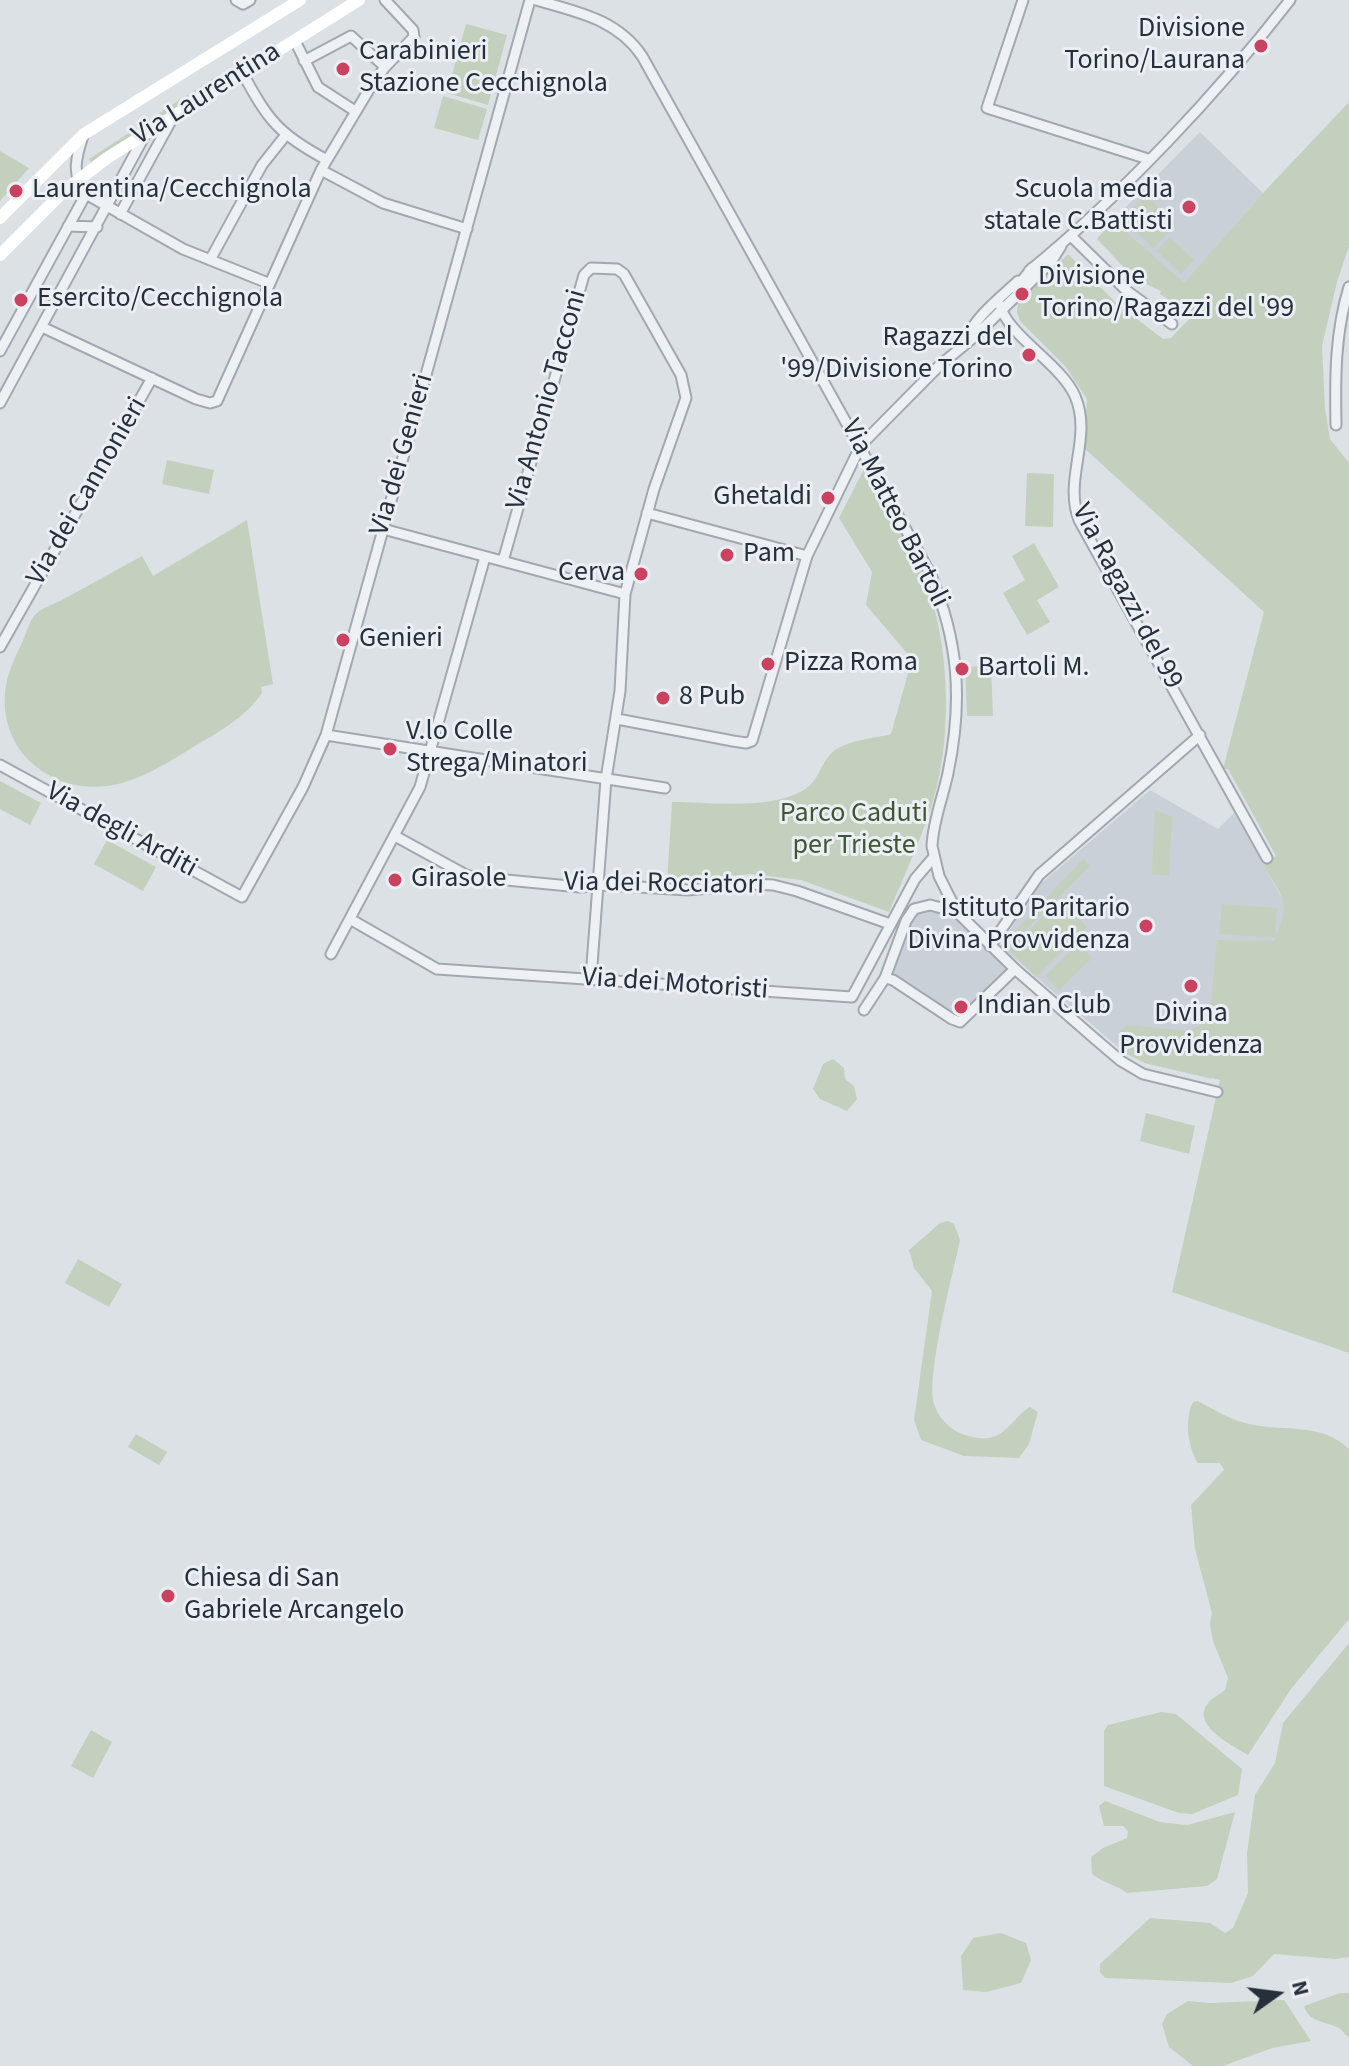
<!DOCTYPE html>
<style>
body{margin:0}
#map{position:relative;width:1349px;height:2066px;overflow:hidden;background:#dce1e6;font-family:"Source Sans 3",sans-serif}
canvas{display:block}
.north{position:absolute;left:1237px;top:1954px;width:80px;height:80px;-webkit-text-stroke:6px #ebeff4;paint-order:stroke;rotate:76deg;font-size:22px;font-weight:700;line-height:32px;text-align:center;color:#262f3c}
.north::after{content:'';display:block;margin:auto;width:28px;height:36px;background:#262f3c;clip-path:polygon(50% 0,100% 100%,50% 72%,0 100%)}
</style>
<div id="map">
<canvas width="1349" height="2066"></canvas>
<div class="north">N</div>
</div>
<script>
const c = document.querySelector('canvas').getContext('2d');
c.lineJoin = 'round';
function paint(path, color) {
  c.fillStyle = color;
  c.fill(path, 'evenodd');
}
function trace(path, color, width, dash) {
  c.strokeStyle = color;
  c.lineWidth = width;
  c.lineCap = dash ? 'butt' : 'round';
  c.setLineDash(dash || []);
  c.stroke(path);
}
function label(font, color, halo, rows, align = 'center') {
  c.font = font + ' "Source Sans 3",sans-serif';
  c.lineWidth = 6;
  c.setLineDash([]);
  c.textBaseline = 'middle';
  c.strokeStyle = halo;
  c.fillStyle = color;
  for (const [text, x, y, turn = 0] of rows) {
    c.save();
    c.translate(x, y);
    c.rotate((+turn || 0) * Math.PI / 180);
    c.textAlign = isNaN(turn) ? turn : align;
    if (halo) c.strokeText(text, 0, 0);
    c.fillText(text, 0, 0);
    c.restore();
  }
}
const built = new Path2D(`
 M1200,132l63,61 -79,91 -71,-64z
 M1150,790l68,39 16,-16 51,90 1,7 -12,31 -63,138 -66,-16 -20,-10 -125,-107 36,-58z
 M929,907l27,8 54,54 -49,50 -72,-44 28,-64z`);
const green = new Path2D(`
 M466,24l41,11 -19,70 -41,-12z
 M218,75l2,4 -129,83 -2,-3z
 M443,96l44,13 -9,31 -44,-12z
 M1349,102v144l-12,36 -15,64 3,62 5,31 19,24v890l-177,-61 48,-212 -75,-17 -20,-10 6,-10 -13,-10 8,-8 62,6 21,-10 8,-81 57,1 1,-3 -56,-4 3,-30 55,4 -2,29c17,-36 7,-40 -12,-72l13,-9 -48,-87h-5l41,-157 -180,-164 3,-49 -22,-33 -45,-45 -3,-9 1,-9 50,-49 48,49 47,36 8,-1 18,-19 -1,-7 -28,-18 1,-3 -26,-12 -38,-40 16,-19 71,63 79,-90z
 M0,151l29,17 -29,33z
 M1146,195l30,29 -23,24 -30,-29z
 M1170,237l24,23 -13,14 -24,-23z
 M167,460l47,10 -5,24 -47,-10z
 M864,469c19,33 41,66 57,101 29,65 32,160 13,228 -12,39 -29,76 -45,114l-88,-32 -50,-6 -84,8 5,-80c38,0 97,8 130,-11 15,-8 17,-22 26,-34 12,-17 45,-18 63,-23l21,-75 -46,-54 6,-33 -33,-54z
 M1027,473l27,1 -1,53 -28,-1z
 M247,520l26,164 -12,3 1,6c-17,25 -42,38 -67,53 -24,15 -54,34 -82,39 -58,11 -113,-31 -108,-91 1,-18 9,-35 17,-51 4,-9 7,-21 13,-28 6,-7 19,-11 27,-15 27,-15 53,-29 80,-44l11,20z
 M1034,543l25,44 -22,13 13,22 -23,13 -24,-42 22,-13 -13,-24z
 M991,666l2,50h-26l-2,-49z
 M0,781l41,22 -11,22 -30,-16z
 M1155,810l17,7 -3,59 -17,-2z
 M107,840l49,27 -13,24 -49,-27z
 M1083,859l7,7 -72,72 -5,-5z
 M1061,898l26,29 -51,50 -27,-27z
 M1078,943l14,15 -33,32 -14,-14z
 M833,1059l11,9 1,11 9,7 3,13 -10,12 -27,-12 -7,-10 10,-25z
 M1146,1113l49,13 -6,28 -49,-13z
 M948,1221l6,3 6,16c-7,34 -34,134 -26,164 4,13 15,25 28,30 11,4 26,7 36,1 12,-6 19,-21 32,-28l8,5 -9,32 -10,14 -55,-2 -43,-16 -7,-20 18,-129 -18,-23 -5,-18 31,-27z
 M78,1259l44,25 -13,23 -44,-24z
 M1198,1401c17,9 32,19 51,23 35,8 72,-2 100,25v170l-58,70 -43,66c-14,-9 -58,-29 -40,-52 4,-5 12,-9 17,-13l3,-12 -15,-37 -3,-17 2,-11 -17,-64 -4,-44 33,-35 -4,-7h-22c-10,-16 -14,-43 -5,-61z
 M136,1434l31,18 -8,13 -31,-18z
 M1349,1643v314l-14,2 -61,-5 -21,22 -22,7 -126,-5 -5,-6v-8l50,-46 60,5 15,10 8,-5 15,-35 -1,-40 8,-58 20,-32 8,-40z
 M1161,1712l15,2 66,55 -4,26 -46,19 -13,-1 -75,-27v-55l4,-6z
 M91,1730l21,12 -19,36 -22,-12z
 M1105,1801l55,21 27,3 48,-13 -18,67 -10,7 -80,7c-12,-9 -24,-10 -35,-19l-1,-17 12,-9 24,-10 1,-7 -5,-5h-19l-5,-20z
 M1001,1933l25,10 5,17 -10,23 -35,9 -23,-2 -2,-34 12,-18z
 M1340,1993h9v45c-1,-1 -9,-10 -10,-10 -14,-7 -30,-5 -35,-22z
 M1284,2000l27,41 -39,7 -49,18h-30l-24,-19 -7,-23 5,-10 21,-13 23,2z`);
const minor = new Path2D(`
 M236,0l7,4 7,-4
 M536,0c41,12 81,19 106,56l288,517c29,68 33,128 18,200 -5,24 -15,48 -16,73l7,30 18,36 58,57 79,69 27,23 22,13 74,18
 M1023,0l-36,108 161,51
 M295,41l23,46 37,24
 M304,61l47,-25 34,31
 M242,72c26,48 36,62 85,88
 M83,136c-7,21 -12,39 3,58l97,55 85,34
 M321,170l62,33 84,26
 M120,214l52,-95
 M68,226l29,1
 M1071,236l56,55 45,33
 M210,260l52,-95 23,-29
 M1029,271c92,-75 188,-177 261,-271
 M1016,288l16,-20
 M1000,305c8,31 61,59 75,91 18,42 -12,83 4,124l188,338
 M42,327l154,72 14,4 7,-2 104,-231 49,-82 15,-21 29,-30 -1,-7 -28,-30
 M966,341c7,-23 35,-44 52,-60
 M0,351l86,-157
 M0,403l145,-268
 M1336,425c-1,-48 -1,-92 13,-138
 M647,513l160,43
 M383,529l242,65
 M503,561l81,-286 7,-7 26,1 7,5 57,101 5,23 -32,91 -29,105 -5,97 -14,88 -15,199
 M0,647l152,-269
 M617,719l116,22 13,2 6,-2 55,-185 54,-111 78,-79 35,-29 77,-75 10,-16
 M326,735l339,53
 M0,765l242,132 61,-110 23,-52 204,-735
 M395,836l71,39 9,2 105,10 26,-2 82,5 64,-6 21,1 24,6 93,33
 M350,919l87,50 415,28 63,-118 18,-21
 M990,946l49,-71 161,-140
 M331,954l89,-167 65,-230
 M885,978l21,-57 8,-12 16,-4 27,7
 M864,1010l21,-32 8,2 59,39 8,3 55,-53`);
const secondary = new Path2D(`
 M0,218l84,-84 216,-134
 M0,255l64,-64 43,-33 252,-158`);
const markers = [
 [1261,46,8,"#ca425f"],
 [343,69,8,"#ca425f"],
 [16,191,8,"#ca425f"],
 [1189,207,8,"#ca425f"],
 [1022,294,8,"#ca425f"],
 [21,300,8,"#ca425f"],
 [1029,355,8,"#ca425f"],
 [828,498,8,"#ca425f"],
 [727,555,8,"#ca425f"],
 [641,574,8,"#ca425f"],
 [343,640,8,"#ca425f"],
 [768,664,8,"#ca425f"],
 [962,669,8,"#ca425f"],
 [663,698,8,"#ca425f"],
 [390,749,8,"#ca425f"],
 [395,880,8,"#ca425f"],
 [1146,926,8,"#ca425f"],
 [1191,986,8,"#ca425f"],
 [961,1007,8,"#ca425f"],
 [168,1596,8,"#ca425f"]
];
const poiNames = [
 ["Divisione",1245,30,"right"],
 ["Torino/Laurana",1245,62,"right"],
 ["Carabinieri",359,53],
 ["Stazione Cecchignola",359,85],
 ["Laurentina/Cecchignola",32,191],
 ["Scuola media",1173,191,"right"],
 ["statale C.Battisti",1173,223,"right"],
 ["Divisione",1038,278],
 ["Torino/Ragazzi del '99",1038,310],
 ["Esercito/Cecchignola",37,300],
 ["Ragazzi del",1013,339,"right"],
 ["'99/Divisione Torino",1013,371,"right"],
 ["Ghetaldi",812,498,"right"],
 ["Pam",743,555],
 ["Cerva",625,574,"right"],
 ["Genieri",359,640],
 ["Pizza Roma",784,664],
 ["Bartoli M.",978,669],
 ["8 Pub",679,698],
 ["V.lo Colle",406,733],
 ["Strega/Minatori",406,765],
 ["Girasole",411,880],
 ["Istituto Paritario",1130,910,"right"],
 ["Divina Provvidenza",1130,942,"right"],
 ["Indian Club",977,1007],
 ["Divina",1191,1015,"center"],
 ["Provvidenza",1191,1047,"center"],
 ["Chiesa di San",184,1580],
 ["Gabriele Arcangelo",184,1612]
];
const streetNames = [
 ["Via Laurentina",207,95,-32],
 ["Via Antonio Tacconi",548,400,-74],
 ["Via dei Genieri",403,455,-74],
 ["Via dei Cannonieri",88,492,-60],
 ["Via Matteo Bartoli",894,514,63],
 ["Via Ragazzi del 99",1126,597,62],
 ["Via degli Arditi",121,831,29],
 ["Via dei Rocciatori",664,885,1],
 ["Via dei Motoristi",675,985,4]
];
const parkNames = [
 ["Parco Caduti",854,815],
 ["per Trieste",854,847]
];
paint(built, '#cad0d8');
paint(green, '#c3d0bd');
trace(minor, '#a2a8b0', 13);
trace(minor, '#eef1f4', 9);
trace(secondary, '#fff', 12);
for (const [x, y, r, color] of markers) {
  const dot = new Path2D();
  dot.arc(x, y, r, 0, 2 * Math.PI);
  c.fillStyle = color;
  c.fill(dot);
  trace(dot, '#ebeff4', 3);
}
label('28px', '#262f3c', '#ebeff4', poiNames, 'left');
label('28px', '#262f3c', '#ebeff4', streetNames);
label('28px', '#3d5734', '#ebeff4', parkNames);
</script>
